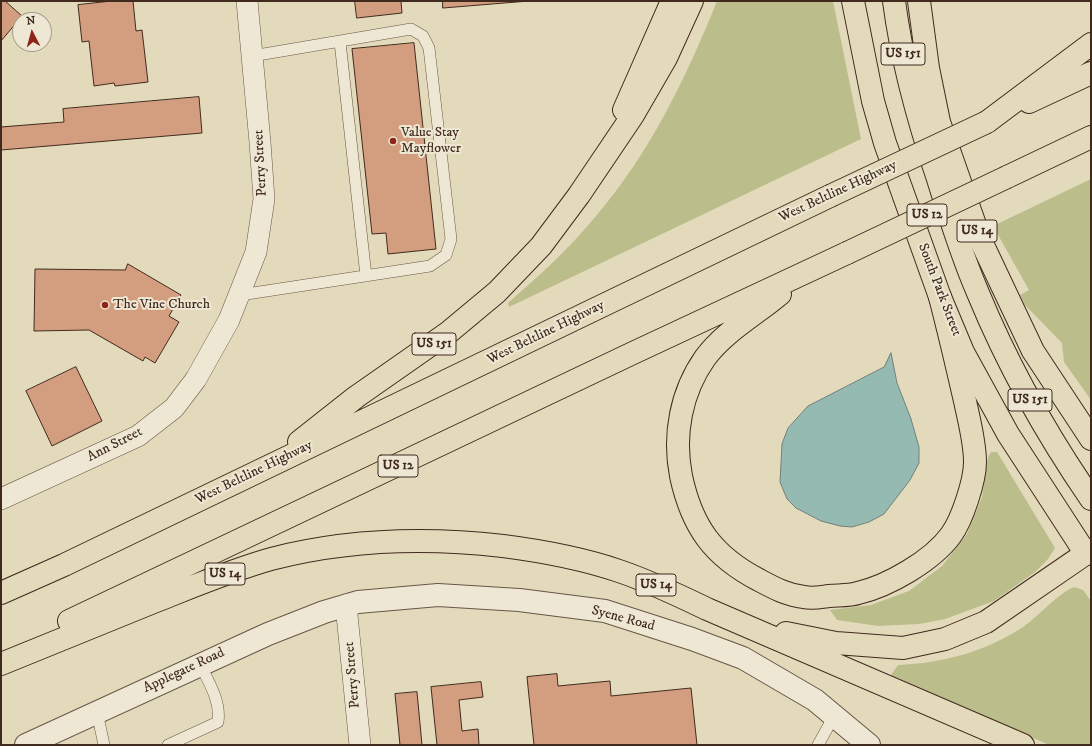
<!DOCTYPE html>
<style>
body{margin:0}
#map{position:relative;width:1092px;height:746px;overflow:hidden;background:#e3dabc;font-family:"IM FELL DW Pica",serif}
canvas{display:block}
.frame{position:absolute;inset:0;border:2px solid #402a1e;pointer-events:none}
.north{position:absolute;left:12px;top:12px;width:40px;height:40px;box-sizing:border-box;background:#ede7d3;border:1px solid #a89b8b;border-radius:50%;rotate:354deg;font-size:11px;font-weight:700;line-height:16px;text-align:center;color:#402a1e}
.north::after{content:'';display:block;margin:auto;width:14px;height:18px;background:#8f2418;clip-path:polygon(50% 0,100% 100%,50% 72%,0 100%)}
</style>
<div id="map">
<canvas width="1092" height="746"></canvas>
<div class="frame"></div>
<div class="north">N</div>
</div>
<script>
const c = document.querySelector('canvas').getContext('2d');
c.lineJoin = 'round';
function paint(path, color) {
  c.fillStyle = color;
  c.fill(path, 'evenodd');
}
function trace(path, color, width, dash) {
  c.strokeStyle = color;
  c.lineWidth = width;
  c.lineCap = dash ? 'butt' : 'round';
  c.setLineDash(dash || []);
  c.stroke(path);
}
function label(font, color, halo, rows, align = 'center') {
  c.font = font + ' "IM FELL DW Pica",serif';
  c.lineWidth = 4;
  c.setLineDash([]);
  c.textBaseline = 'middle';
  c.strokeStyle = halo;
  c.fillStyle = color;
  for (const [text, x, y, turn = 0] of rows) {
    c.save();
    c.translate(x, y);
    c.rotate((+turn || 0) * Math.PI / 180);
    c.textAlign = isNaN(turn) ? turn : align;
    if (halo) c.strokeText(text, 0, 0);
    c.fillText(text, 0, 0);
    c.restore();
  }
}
const green = new Path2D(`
 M717,1h116l28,138 -352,168 -1,-4c31,-27 62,-55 88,-87 54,-63 90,-138 121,-215z
 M1091,179v221l-27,-38 -2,-19 -37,-38 -5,-10 9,-5 -36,-64z
 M991,452h6l58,96 -7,11 -13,13 -41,29 -49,18 -26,5 -41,2 -41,-6 -7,-10 41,-5 38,-14 33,-25 25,-32 15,-37 6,-40z
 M1074,587l9,3 8,11v144h-42l-158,-70 7,-10c45,-2 87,-13 125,-38 16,-11 34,-33 51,-40z`);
const water = new Path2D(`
 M891,353l6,30 14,36 8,28v16l-9,17 -26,34 -15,8 -17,5 -12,-1 -19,-5 -25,-13 -9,-9 -7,-17 2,-38 6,-16 20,-22 76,-39z`);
const building = new Path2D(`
 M1,1h4l17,15 -21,25z
 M112,1h21l3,30 6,-1 6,52 -33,4 -1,-3 -20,3 -5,-45 -7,1 -4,-37z
 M355,1h46l1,12 -45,5z
 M443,1h86l-86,7z
 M414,43l22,206 -48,5 -2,-21 -14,1 -20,-185z
 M199,97l3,36 -201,17v-23l63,-5 -1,-13z
 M128,264l53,31 -12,21 10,6 -24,41 -10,-6 -2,4 -54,-31 -55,1 1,-62 90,1z
 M76,367l26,54 -50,25 -26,-55z
 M557,674l1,12 52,-5 1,15 80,-8 6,57h-163l-7,-68z
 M481,682l2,15 -24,3 3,31 16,-2 1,16h-42l-6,-58z
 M417,692l5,53h-22l-5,-51z`);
const service = new Path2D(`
 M340,42l26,234
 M240,295l190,-29 16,-11 5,-16 -22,-191 -6,-12 -12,-7 -159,27
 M97,712l7,33
 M168,745l50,-23c3,-21 -9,-39 -18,-58
 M818,745l16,-29`);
const minor = new Path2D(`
 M1,499l137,-63 36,-28 22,-29 33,-59 27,-68 8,-53 -4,-57 -13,-141
 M346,605l14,140`);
const tertiary = new Path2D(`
 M26,745l242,-111 56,-22 34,-10 80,-7 81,5 86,11 87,28 51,19 72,42 54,45`);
const primary = new Path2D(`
 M853,1l20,100 12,42 55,154 23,55 45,82 78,120
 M894,1c8,62 24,119 44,178 12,39 24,77 40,114 30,73 69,142 113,206`);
const motorway = new Path2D(`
 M919,1l9,67 11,54 41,117 53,112 58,88
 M1029,102l62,-29
 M624,110l48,-109
 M987,122l104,-78
 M1007,177l84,-40
 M780,294c-25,21 -56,38 -75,64 -24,34 -32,77 -24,118 11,51 32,80 78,104 15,8 28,15 45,17 8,2 17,0 25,-1 9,-1 20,0 29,-3 30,-7 74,-32 93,-58 11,-15 24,-54 24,-73 0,-20 -6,-42 -10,-61 -8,-35 -16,-69 -25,-104
 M299,442l57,-45 93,-65 48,-40 44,-46 38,-51 54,-80 33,-57 26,-57
 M1,593l63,-28 766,-369
 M69,621l564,-268 214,-100
 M786,633l50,10 67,5 42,-9 41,-17 105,-72
 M1,664c52,-21 103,-42 155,-63 38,-15 76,-31 115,-42 77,-20 153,-22 232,-13 39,5 78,12 116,25 30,10 59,24 88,38l316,136`);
const motorwayBridge = new Path2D(`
 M830,196l157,-74
 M847,253l160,-76`);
const markers = [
 [393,141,4,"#8f2418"],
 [105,305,4,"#8f2418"]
];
const shields = [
 [903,54,44],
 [927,215,40],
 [977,231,40],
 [434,344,44],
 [1030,400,44],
 [398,466,40],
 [225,574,40],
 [656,585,40]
];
const shieldNames = [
 ["US 151",903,54],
 ["US 12",927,215],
 ["US 14",977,231],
 ["US 151",434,344],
 ["US 151",1030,400],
 ["US 12",398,466],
 ["US 14",225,574],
 ["US 14",656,585]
];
const poiNames = [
 ["Value Stay",401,133],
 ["Mayflower",401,149],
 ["The Vine Church",113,305]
];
const streetNames = [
 ["Perry Street",261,163,-93],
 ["West Beltline Highway",838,192,-25],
 ["South Park Street",939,290,69],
 ["West Beltline Highway",546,333,-26],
 ["Ann Street",115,445,-27],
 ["West Beltline Highway",254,473,-26],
 ["Syene Road",623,619,15],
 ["Applegate Road",184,671,-25],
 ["Perry Street",353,675,-95]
];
paint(green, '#bbbd8b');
paint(water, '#95bab2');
trace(water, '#738077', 1);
paint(building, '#d39e7f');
trace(building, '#402a1e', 1);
trace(service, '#695646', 12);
trace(minor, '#695646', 22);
trace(tertiary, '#695646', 24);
trace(primary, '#402a1e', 24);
trace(motorway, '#402a1e', 24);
trace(service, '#ede7d3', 11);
trace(minor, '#ede7d3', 21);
trace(tertiary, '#ede7d3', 22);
trace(primary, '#e3dabc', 22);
trace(motorway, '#e3dabc', 22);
trace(motorwayBridge, '#402a1e', 24, []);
trace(motorwayBridge, '#e3dabc', 22);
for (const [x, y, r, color] of markers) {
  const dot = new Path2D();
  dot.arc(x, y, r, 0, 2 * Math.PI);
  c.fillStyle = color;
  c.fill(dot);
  trace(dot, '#ede7d3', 1.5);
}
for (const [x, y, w] of shields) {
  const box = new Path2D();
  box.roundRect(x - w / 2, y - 11, w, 22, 3);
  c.fillStyle = '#ede7d3';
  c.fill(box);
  trace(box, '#402a1e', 1);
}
label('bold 13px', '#402a1e', null, shieldNames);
label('14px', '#402a1e', '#ede7d3', poiNames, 'left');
label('14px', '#402a1e', '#ede7d3', streetNames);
</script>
